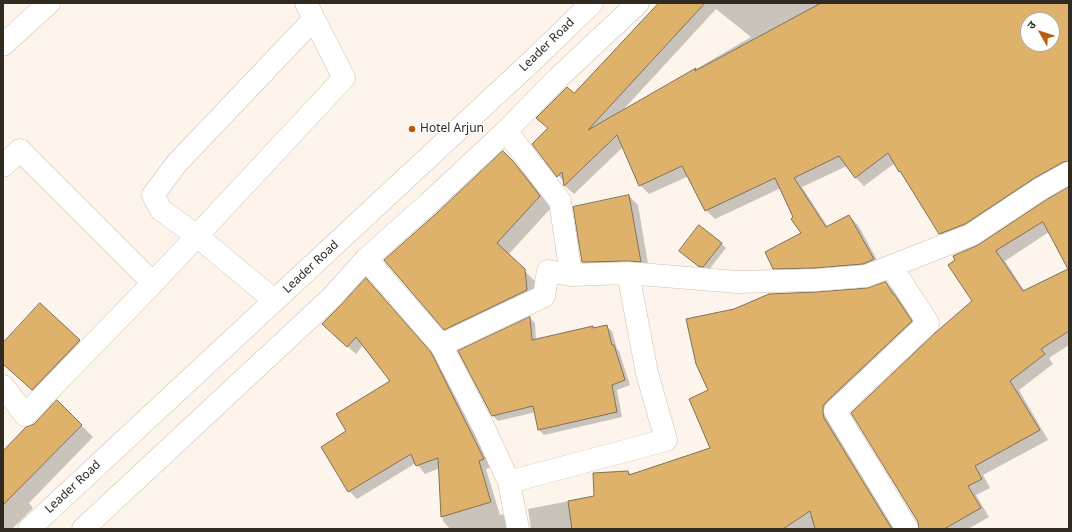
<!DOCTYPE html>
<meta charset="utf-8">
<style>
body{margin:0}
#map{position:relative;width:1072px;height:532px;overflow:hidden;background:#fdf4ec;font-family:"Noto Sans","Noto Sans Devanagari",sans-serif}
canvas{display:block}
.frame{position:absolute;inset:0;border:4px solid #312a21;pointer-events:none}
.north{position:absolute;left:1020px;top:12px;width:40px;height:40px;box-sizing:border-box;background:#fff;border:1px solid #adaaa6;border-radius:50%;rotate:309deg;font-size:11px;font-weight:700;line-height:16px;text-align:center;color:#312a21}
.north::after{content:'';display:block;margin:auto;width:14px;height:18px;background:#ba5c0c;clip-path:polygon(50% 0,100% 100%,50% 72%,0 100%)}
</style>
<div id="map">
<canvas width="1072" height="532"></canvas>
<div class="frame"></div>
<div class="north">उ</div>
</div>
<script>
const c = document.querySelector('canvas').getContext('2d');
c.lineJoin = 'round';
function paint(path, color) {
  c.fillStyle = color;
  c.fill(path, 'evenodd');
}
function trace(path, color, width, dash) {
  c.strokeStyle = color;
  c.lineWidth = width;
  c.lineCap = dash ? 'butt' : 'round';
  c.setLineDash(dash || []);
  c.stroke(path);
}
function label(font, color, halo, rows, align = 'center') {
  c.font = font + ' "Noto Sans",sans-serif';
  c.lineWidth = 3;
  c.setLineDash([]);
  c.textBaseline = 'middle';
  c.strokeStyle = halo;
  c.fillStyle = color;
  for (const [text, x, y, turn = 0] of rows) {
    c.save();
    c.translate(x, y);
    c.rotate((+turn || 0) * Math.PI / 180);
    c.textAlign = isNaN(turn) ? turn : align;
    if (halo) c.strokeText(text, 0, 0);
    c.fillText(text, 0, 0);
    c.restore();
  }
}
const shadow = new Path2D(`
 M660,3h409v170l-120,69 -9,-9 -45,-70 -31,23 -9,-9 -8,-11 -45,21 26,40 21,-11 9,9 24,44 -99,8 -9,-9 29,-34 -22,-46 -66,31 -9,-9 -17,-34 -40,18 -9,-9 -17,-38 -49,47 -9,-8v-3l-32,-39 16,-15 25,-35zM716,9l35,28 -127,74 -1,-1zM1028,20h24v24h-24z
 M513,162l11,11 27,35 -43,47 28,27 2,20 -82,38 -11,-11z
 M1069,188v81l-20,-37 -44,29 20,31 44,-23v76l-20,13 4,6 -34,26 29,50 -65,35 7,13 -14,7 13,22 -21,12h-48l54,-228 4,-55z
 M629,196l9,9 11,65h-58l-8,-8z
 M721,243l5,5 -18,23h-4l-24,-20z
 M886,283l9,9 25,39 -85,80 60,118h-364l-3,-20 67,-13 33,-24 4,3 79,-27 -1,-58 157,-101z
 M374,287l64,74 54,106 -6,2 14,46 2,-1 8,8 1,7h-61l-7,-8 -3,-53 -15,6 -9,-11 -59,36 -8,-8 42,-110 -28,-36 -7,9 -25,-22z
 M40,304l50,47 -48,49 -39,-37v-18z
 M530,318l5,5 1,17 57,-13 2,2 11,-3 6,5 5,18 2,2 11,34 -13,5 5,27 -78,18 -5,-5 -3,-18 -38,9 -5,-5z
 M57,401l36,36 -64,66 4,5 -21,21h-9v-77l32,-27z`);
const building = new Path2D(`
 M659,3h46l-117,127 108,-62 -1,3 126,-68h248v158l-6,1 -30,17 -68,45 -26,10 -39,-63 -1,1 -11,-19 -33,25 -16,-22 -45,22 32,49 23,-12 25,44 -11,5 -48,4 -42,1 -8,-17 36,-19 -10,-14 2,-2 -18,-39 -70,33 -23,-45 -43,20 -22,-51 -53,51 -2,-14 -5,5 -25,-33 16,-16 -12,-10 31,-31 7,6zM1028,20h24v24h-24z
 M503,151l10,10 27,35 -43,47 28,26 2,21 -83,40 -60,-70 54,-48z
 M1069,187v144l-28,18 4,5 -35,27 30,49 -65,36 7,13 -14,7 13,22 -37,21h-25l-1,-7 -67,-109 84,-80 37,-32 -24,-36 7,-5 -2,-4 25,-11 68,-45zM1043,222l25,47 -45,22 -27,-40z
 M629,195l12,67 -13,-1 -46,1 -9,-55z
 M699,225l23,18 -19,24 -5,-1 -19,-15z
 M366,278l65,74 53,107 -5,2 12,41 -50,15 -3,-59 -22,8 -5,-12 -63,38 -27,-45 25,-16 -10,-17 54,-33 -34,-44 -9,10 -25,-23 18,-18z
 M886,282l7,12h1l18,27 -86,81 -3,4v6l1,6 68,111h-77l-5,-18 -27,18h-211l-4,-28 26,-5 -1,-23 35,-2 1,4 81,-27 -21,-49 19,-9 -12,-26 -10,-45 48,-10 35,-15 47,-2 51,-4z
 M40,303l40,37 -48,50 -29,-26v-21z
 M530,317l2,23 61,-14v2l14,-3 5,20h2l11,35 -13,5 5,27 -79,18 -5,-24 -41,10 -34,-65z
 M57,400l25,25 -79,80v-54l23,-24 8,-3z`);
const minor = new Path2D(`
 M3,45l46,-42
 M506,131l54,70 11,74
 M3,166l17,-16 133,133 191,-205 -38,-75
 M366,259l75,86 44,85 24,52 9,47
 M891,266l37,57 -93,88 72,118
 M274,300l-77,-64 -36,-26 -8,-15 24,-32 137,-144
 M441,345l103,-49 4,-25 23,4 57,-2 109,9 79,-2 50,-4 105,-41 69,-46 29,-16
 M3,386l22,29 128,-132
 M509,482l157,-42 -19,-67 -19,-100`);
const major = new Path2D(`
 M29,529l503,-468 60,-58
 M83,529l248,-231 35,-39 63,-56 77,-72 52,-53 80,-75`);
const markers = [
 [412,129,4,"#ba5c0c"]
];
const streetNames = [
 ["Leader Road",547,45,-44],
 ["Leader Road",311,267,-43],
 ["Leader Road",73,487,-43]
];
const poiNames = [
 ["Hotel Arjun",420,129]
];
paint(shadow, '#0003');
paint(building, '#dfb26c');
trace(building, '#7e705a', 1);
trace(minor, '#d3c0aa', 23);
trace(major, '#d3c0aa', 23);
trace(minor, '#fff', 22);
trace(major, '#fff', 22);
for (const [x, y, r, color] of markers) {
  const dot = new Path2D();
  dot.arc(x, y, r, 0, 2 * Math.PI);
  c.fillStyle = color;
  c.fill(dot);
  trace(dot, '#fff', 1.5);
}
label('12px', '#312a21', '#fff', streetNames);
label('12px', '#312a21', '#fff', poiNames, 'left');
</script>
